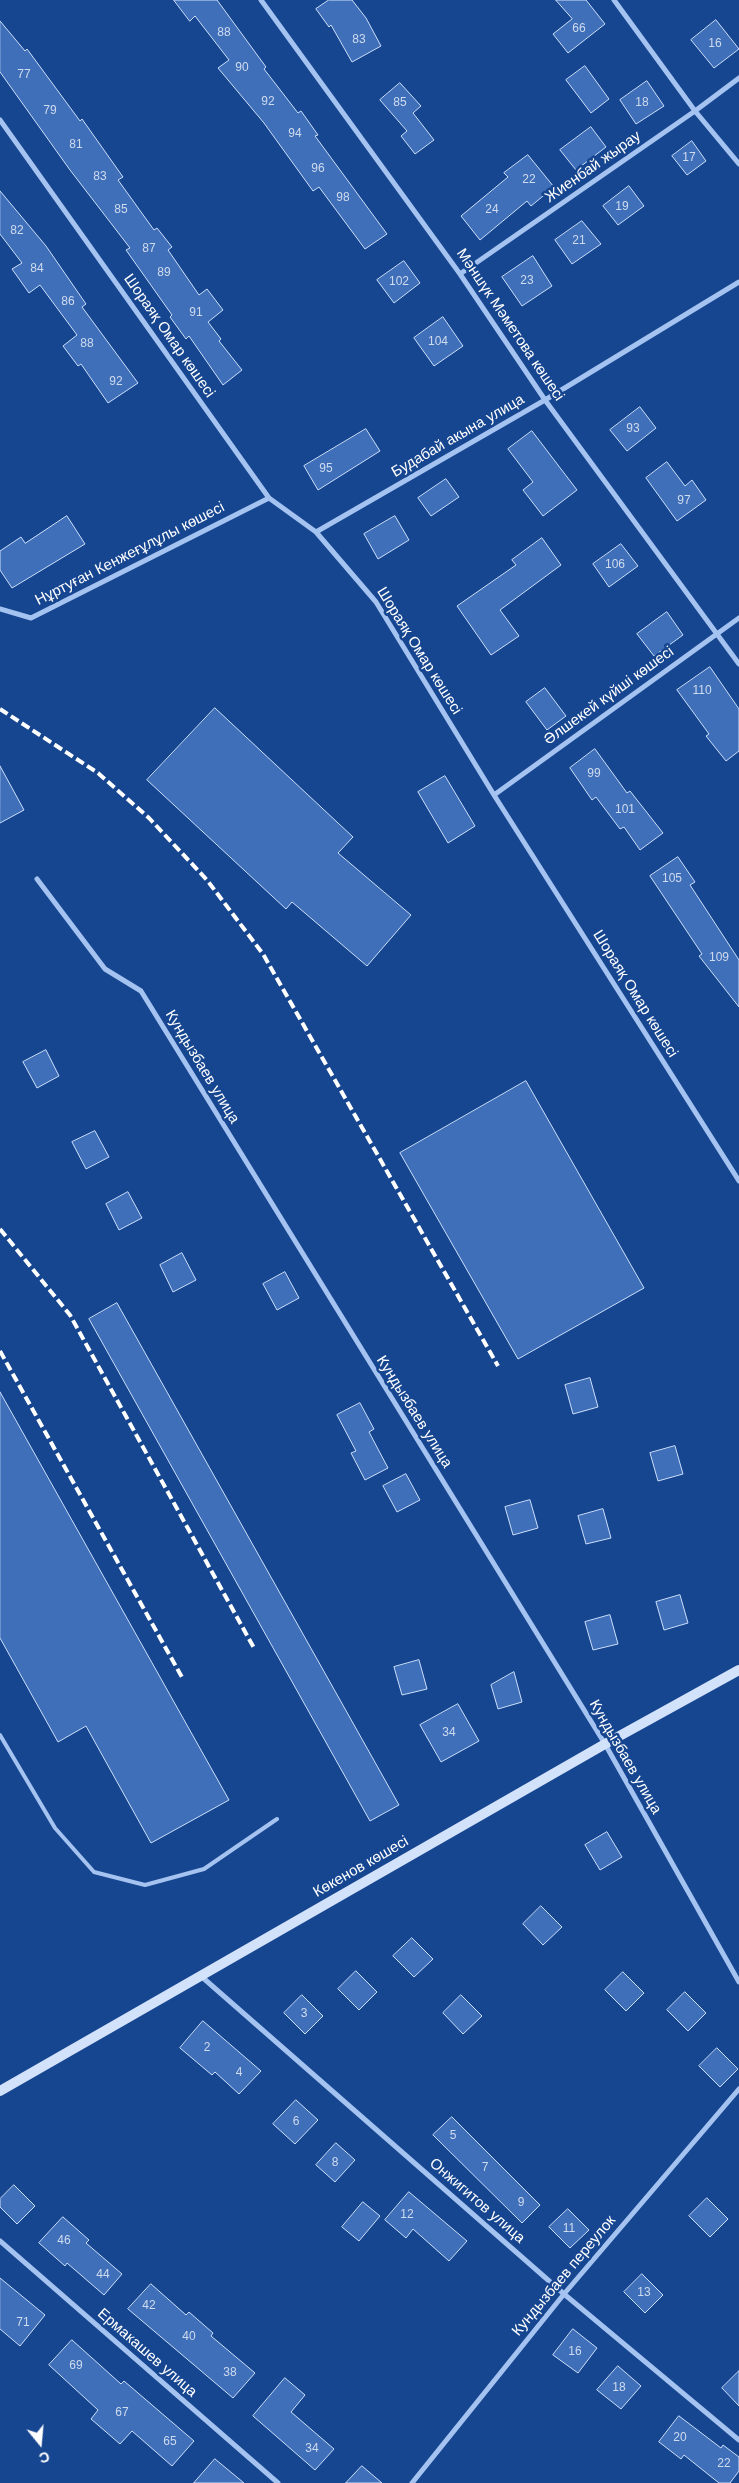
<!DOCTYPE html>
<meta charset="utf-8">
<style>
body{margin:0}
#map{position:relative;width:739px;height:2483px;overflow:hidden;background:#174691;font-family:Arial,sans-serif}
canvas{display:block}
.north{position:absolute;left:15px;top:2418px;width:50px;height:50px;-webkit-text-stroke:4px #174691;paint-order:stroke;rotate:163deg;font-size:14px;font-weight:700;line-height:20px;text-align:center;color:#fff}
.north::after{content:'';display:block;margin:auto;width:18px;height:22px;background:#fff;clip-path:polygon(50% 0,100% 100%,50% 72%,0 100%)}
</style>
<div id="map">
<canvas width="739" height="2483"></canvas>
<div class="north">С</div>
</div>
<script>
const c = document.querySelector('canvas').getContext('2d');
c.lineJoin = 'round';
function paint(path, color) {
  c.fillStyle = color;
  c.fill(path, 'evenodd');
}
function trace(path, color, width, dash) {
  c.strokeStyle = color;
  c.lineWidth = width;
  c.lineCap = dash ? 'butt' : 'round';
  c.setLineDash(dash || []);
  c.stroke(path);
}
function label(font, color, halo, rows, align = 'center') {
  c.font = font + ' Arial,sans-serif';
  c.lineWidth = 5;
  c.setLineDash([]);
  c.textBaseline = 'middle';
  c.strokeStyle = halo;
  c.fillStyle = color;
  for (const [text, x, y, turn = 0] of rows) {
    c.save();
    c.translate(x, y);
    c.rotate((+turn || 0) * Math.PI / 180);
    c.textAlign = isNaN(turn) ? turn : align;
    if (halo) c.strokeText(text, 0, 0);
    c.fillText(text, 0, 0);
    c.restore();
  }
}
const building = new Path2D(`
 M174,0h43l49,67 -2,2 34,44 3,-2 17,24 -3,1 72,98 -22,15 -46,-62 -6,4 -49,-68 -46,-55 11,-8 -34,-44 -5,5z
 M329,0h23l14,18 15,28 -29,16 -21,-37 -2,2 -13,-18z
 M556,0h30l19,24 -37,29 -15,-19 19,-15z
 M716,20l23,29 -25,19 -23,-28z
 M0,21l25,30 2,-2 53,72 2,-2 41,58 -5,3 36,50 3,-2 15,19 -4,3 31,45 8,-6 16,21 -15,12 13,17 -2,2 23,29 -19,15 -34,-49 -3,3 -16,-22 2,-2 -46,-65 4,-2 -60,-78 -70,-98z
 M585,66l24,33 -18,14 -25,-33z
 M647,81l17,25 -28,18 -16,-24z
 M400,83l21,23 -8,7 21,27 -19,14 -14,-18 6,-5 -27,-31z
 M591,127l15,20 -30,23 -16,-20z
 M692,141l14,20 -19,14 -15,-19z
 M528,155l26,32 -23,19 -4,-5 -47,39 -19,-24 47,-39 -4,-4z
 M629,186l15,20 -26,19 -15,-19z
 M0,191l46,55 40,58 -4,3 56,76 -30,20 -27,-39 -3,2 -15,-20 14,-11 -37,-50 -11,8 -17,-24 10,-6 -22,-29z
 M582,221l19,23 -29,20 -17,-24z
 M533,256l19,30 -30,20 -20,-29z
 M404,261l16,22 -26,20 -17,-23z
 M443,317l20,29 -29,20 -20,-28z
 M640,407l16,21 -29,23 -17,-21z
 M366,429l14,22 -62,39 -14,-24z
 M532,431l45,59 -34,26 -20,-26 10,-8 -25,-33z
 M667,462l18,24 7,-6 14,20 -29,21 -31,-43z
 M446,479l13,18 -28,19 -13,-18z
 M67,516l18,28 -73,44 -12,-18v-19l21,-14 4,6z
 M395,516l14,24 -31,19 -14,-25z
 M542,538l19,27 -61,45 19,26 -28,19 -34,-49 59,-41 -4,-5z
 M621,544l17,22 -29,21 -16,-23z
 M667,612l16,23 -29,21 -17,-22z
 M710,667l29,42v42l-13,10 -20,-25 3,-2 -32,-44z
 M545,688l21,28 -19,14 -21,-28z
 M215,708l138,129 -15,16 73,62 -44,51 -75,-64 -6,7 -139,-129z
 M595,749l32,44 3,-2 33,42 -23,17 -16,-23 -4,2 -24,-32 -4,3 -22,-32z
 M0,766l24,44 -24,13z
 M445,776l30,50 -27,17 -30,-51z
 M678,857l17,25 -5,3 49,75v47l-40,-51 3,-2 -52,-78z
 M46,1050l13,26 -22,12 -14,-26z
 M526,1081l118,207 -126,71 -118,-206z
 M95,1131l14,26 -23,12 -14,-27z
 M128,1192l14,26 -23,12 -13,-26z
 M182,1253l14,27 -23,12 -13,-27z
 M285,1272l14,26 -22,12 -14,-26z
 M117,1303l282,502 -29,16 -281,-502z
 M590,1378l8,29 -25,7 -8,-29z
 M0,1392l229,408 -78,43 -65,-117 -28,16 -58,-104z
 M360,1403l14,26 -5,3 19,36 -23,12 -14,-27 5,-2 -19,-36z
 M675,1446l8,28 -25,7 -8,-28z
 M406,1474l14,26 -23,12 -14,-26z
 M530,1500l8,28 -25,7 -8,-28z
 M603,1509l8,29 -25,6 -8,-28z
 M680,1595l8,28 -24,7 -8,-28z
 M610,1615l8,29 -25,6 -8,-28z
 M419,1660l8,29 -25,6 -8,-28z
 M514,1672l8,30 -24,7 -7,-24z
 M458,1704l21,37 -38,21 -21,-37z
 M607,1832l15,25 -22,13 -15,-25z
 M541,1906l21,21 -19,18 -20,-21z
 M412,1938l21,21 -19,18 -21,-21z
 M356,1971l21,21 -18,18 -21,-21z
 M623,1972l21,21 -18,18 -21,-21z
 M685,1992l21,21 -18,18 -21,-21z
 M302,1995l21,21 -18,18 -21,-21z
 M461,1995l21,21 -19,18 -20,-21z
 M203,2021l58,50 -22,23 -24,-22 -3,3 -32,-27z
 M717,2048l21,21 -18,18 -21,-21z
 M296,2100l22,20 -23,24 -22,-20z
 M452,2117l88,88 -18,18 -89,-88z
 M336,2143l19,17 -20,22 -19,-17z
 M14,2185l21,21 -18,18 -17,-17v-8z
 M409,2192l58,49 -18,20 -36,-32 -7,9 -21,-18z
 M707,2198l21,21 -18,18 -21,-21z
 M363,2202l17,14 -21,25 -17,-14z
 M568,2209l21,21 -19,18 -21,-21z
 M63,2217l26,23 -3,3 36,31 -18,21 -37,-32 -2,3 -26,-23z
 M642,2274l21,21 -18,18 -21,-21z
 M0,2278l45,37 -25,31 -20,-17z
 M151,2284l35,31 3,-3 24,21 -2,3 44,37 -22,25 -105,-89z
 M573,2329l24,19 -19,25 -25,-18z
 M72,2340l49,44 3,-3 70,60 -22,25 -40,-35 -12,13 -29,-25 7,-9 -49,-45z
 M618,2366l23,20 -20,23 -24,-19z
 M739,2371v35l-17,-18z
 M285,2378l20,17 -14,17 43,37 -19,21 -62,-54z
 M679,2416l42,32 2,-3 16,12v14l-9,12h-11l-35,-28 -3,4 -22,-17z
 M215,2459l29,24h-50z
 M362,2466l20,17h-36z`);
const lane = new Path2D(`
 M0,1735l55,93 39,44 51,13 59,-16 73,-50`);
const street = new Path2D(`
 M261,0l199,274 85,126 194,264
 M614,0l81,111 44,53
 M0,120l269,378 47,34 60,70 118,193 245,386
 M460,274l235,-163 44,-33
 M316,532l229,-132 194,-118
 M0,609l31,9 238,-120
 M494,795l245,-177
 M37,879l68,90 36,22 464,753 134,238
 M202,1977l362,317 175,146
 M0,2241l278,242
 M412,2483l152,-189 175,-205`);
const secondary = new Path2D(`
 M0,2091l605,-347 134,-74`);
const rail = new Path2D(`
 M0,709l98,64 51,45 58,62 56,74 235,412
 M0,1229l70,86 184,333
 M0,1351l183,328`);
const numberNames = [
 ["66",579,29],
 ["88",224,33],
 ["83",359,40],
 ["16",715,44],
 ["90",242,68],
 ["77",24,75],
 ["92",268,102],
 ["85",400,103],
 ["18",642,103],
 ["79",50,111],
 ["94",295,134],
 ["81",76,145],
 ["17",689,158],
 ["96",318,169],
 ["83",100,177],
 ["22",529,180],
 ["98",343,198],
 ["19",622,207],
 ["85",121,210],
 ["24",492,210],
 ["82",17,231],
 ["21",579,241],
 ["87",149,249],
 ["84",37,269],
 ["89",164,273],
 ["23",527,281],
 ["102",399,282],
 ["86",68,302],
 ["91",196,313],
 ["104",438,342],
 ["88",87,344],
 ["92",116,382],
 ["93",633,429],
 ["95",326,469],
 ["97",684,501],
 ["106",615,565],
 ["110",702,691],
 ["99",594,774],
 ["101",625,810],
 ["105",672,879],
 ["109",719,958],
 ["34",449,1733],
 ["3",304,2014],
 ["2",207,2048],
 ["4",239,2073],
 ["6",296,2122],
 ["5",453,2136],
 ["8",335,2163],
 ["7",485,2168],
 ["9",521,2203],
 ["12",407,2215],
 ["11",569,2229],
 ["46",64,2241],
 ["44",103,2275],
 ["13",644,2293],
 ["42",149,2306],
 ["71",23,2323],
 ["40",189,2337],
 ["16",575,2352],
 ["69",76,2366],
 ["38",230,2373],
 ["18",619,2388],
 ["67",122,2413],
 ["20",680,2438],
 ["65",170,2442],
 ["34",312,2449],
 ["22",724,2464]
];
const streetNames = [
 ["Жиенбай жырау",593,167,-35],
 ["Мәншүк Мәметова көшесі",510,325,56],
 ["Шораяқ Омар көшесі",169,336,55],
 ["Будабай акына улица",458,436,-30],
 ["Нұртуған Кенжеғұлұлы көшесі",130,554,-27],
 ["Шораяқ Омар көшесі",419,651,58],
 ["Әлшекей күйші көшесі",609,696,-36],
 ["Шораяқ Омар көшесі",635,994,58],
 ["Кундызбаев улица",202,1067,59],
 ["Кундызбаев улица",414,1412,58],
 ["Кундызбаев улица",625,1757,60],
 ["Көкенов көшесі",361,1867,-30],
 ["Онжигитов улица",477,2201,41],
 ["Кундызбаев переулок",564,2276,-50],
 ["Ермакашев улица",147,2353,41]
];
paint(building, '#3f6fb9');
trace(building, '#ccdffb', 1);
trace(lane, '#a5c3f0', 4);
trace(street, '#a5c3f0', 5);
trace(secondary, '#d3e2fb', 10);
trace(rail, '#fff', 4, [9, 4]);
label('12px', '#cfdbee', null, numberNames);
label('15px', '#fff', '#174691', streetNames);
</script>
